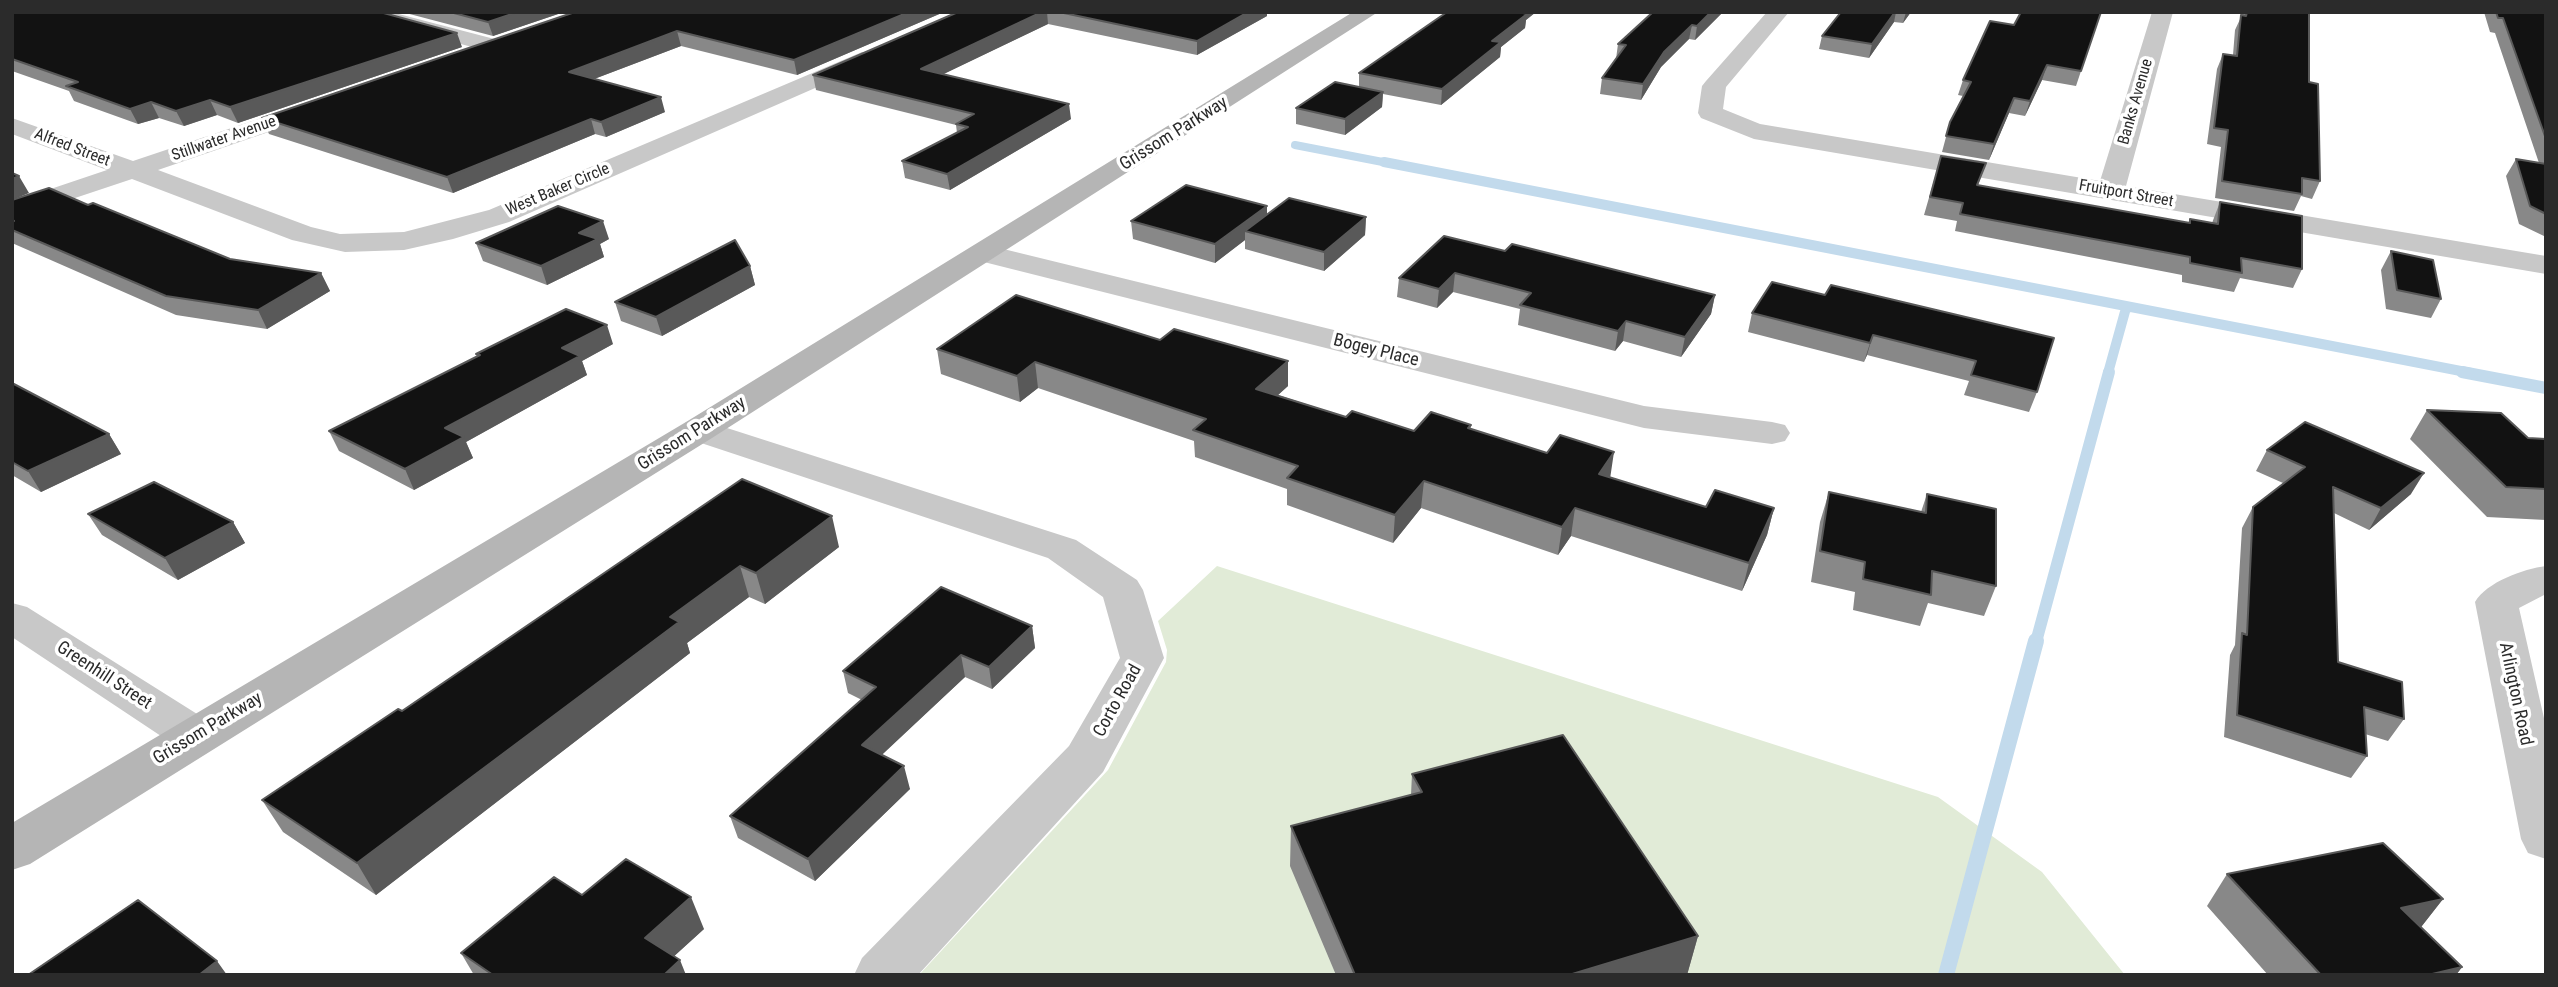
<!DOCTYPE html>
<style>
body{margin:0}
#map{position:relative;width:2558px;height:987px;overflow:hidden;background:#fff;font-family:"Roboto Condensed",sans-serif}
canvas{display:block}
.frame{position:absolute;inset:0;border:14px solid #2b2b2b;pointer-events:none}
</style>
<div id="map">
<canvas width="2558" height="987"></canvas>
<div class="frame"></div>
</div>
<script>
const c = document.querySelector('canvas').getContext('2d');
c.lineJoin = 'round';
function paint(path, color) {
  c.fillStyle = color;
  c.fill(path, 'evenodd');
}
function trace(path, color, width, dash) {
  c.strokeStyle = color;
  c.lineWidth = width;
  c.lineCap = dash ? 'butt' : 'round';
  c.setLineDash(dash || []);
  c.stroke(path);
}
function label(font, color, halo, rows, align = 'center') {
  c.font = font + ' "Roboto Condensed",sans-serif';
  c.lineWidth = 7;
  c.setLineDash([]);
  c.textBaseline = 'middle';
  c.strokeStyle = halo;
  c.fillStyle = color;
  for (const [text, x, y, turn = 0] of rows) {
    c.save();
    c.translate(x, y);
    c.rotate((+turn || 0) * Math.PI / 180);
    c.textAlign = isNaN(turn) ? turn : align;
    if (halo) c.strokeText(text, 0, 0);
    c.fillText(text, 0, 0);
    c.restore();
  }
}
const green = new Path2D(`
 M1217,566l721,231 104,75 83,103h-1206l189,-205 58,-108 1,-12 -9,-29z`);
const streamFar3 = new Path2D(`
 M1295,145l98,19`);
const streamFar2 = new Path2D(`
 M1384,162l1087,211
 M2108,373l18,-65`);
const streamFar1 = new Path2D(`
 M2462,372l84,16
 M2036,642l73,-270`);
const stream = new Path2D(`
 M1946,975l90,-334`);
const street = new Path2D(`
 M355,12h36l111,29 3,5 -3,5 -8,2 -136,-37z
 M1767,12h22l-63,75 -3,22 37,15 340,57 52,-169h21l-47,174 420,70v18l-792,-135 -53,-21 -3,-5 4,-27 4,-5z
 M862,52l8,2 3,5 -3,5 -361,158 -56,17 -49,11 -59,2 -53,-12 -160,-61 -120,40v-17l95,-32 -95,-36v-16l121,43 173,-58 9,-2 9,2 3,5 -3,5 -166,57 153,57 29,7 64,-2 85,-22z
 M983,244l661,162 128,16 13,3 5,8 -5,8 -13,3 -128,-16 -672,-169 -4,-6 4,-6z
 M699,419l377,121 61,40 6,10 21,68 -61,114 -185,203h-64l8,-17 207,-212 51,-88 -17,-61 -55,-39 -362,-120 -5,-8 5,-8z
 M2546,566v28l-27,14 27,119v132l-18,-6 -7,-14 -46,-237c12,-20 48,-33 71,-36z
 M12,603l15,4 186,117 7,12 -7,12 -17,5 -17,-5 -167,-111z`);
const secondary = new Path2D(`
 M1353,12h25l-666,426 -682,426 -18,6v-47l674,-401z`);
const wall = new Path2D(`
 M402,12h162l-71,24z
 M575,12h369l-147,63 -116,-29 -87,33 71,33 -59,25 -11,-3 -142,59 -184,-59 -7,-16z
 M958,12h309v4l-70,39 -149,-31 -105,50 128,45 -121,71 -45,-12 -3,-17 55,-28 -1,-8 -140,-35 -3,-15z
 M1447,12h89l-10,8 -1,8 -24,19 -1,10 -59,48 -58,-11 -1,13 -37,28 -49,-11v-16l63,-22v-13z
 M1723,12l-28,28 -6,-1 -28,28 -20,33 -41,-6 2,-16 14,-19 2,-15z
 M1841,12h70l-8,11 -9,-1 -25,36 -50,-9 3,-13z
 M2242,12h67v70l11,99 -8,18 -11,-3 -7,15 -79,-13 6,-51 -14,-3 10,-75 6,-15 10,1 2,-25 7,-15z
 M2484,12h62v225l-27,-13 -13,-48 10,-17 23,4 -44,-130 -5,-1z
 M12,13l450,34 -224,76 -21,-8 -33,11 -25,-8 -21,6 -64,-23 -5,-10 -57,-20z
 M2014,25l67,46 -5,15 -34,-6 -17,36 -16,-3 -20,47 -47,-8 8,-30 13,-26 -5,-1 5,-15z
 M1941,156l45,7 -8,22 210,38 2,-4 22,4 8,-21 82,67 -9,19 -53,-10 -6,14 -52,-10v-7l-227,-44 2,-10 -33,-6z
 M12,200l76,5 142,54 91,14 9,18 -63,38 -91,-14 -164,-72z
 M1267,214l99,3 -1,18 -41,36 -79,-22v-9l-30,23 -82,-24 -2,-18z
 M609,239l-9,5 4,13 -57,28 -64,-24 -7,-18z
 M1505,251l210,44 -4,19 -30,43 -58,-16 -8,10 -97,-26 2,-16 -67,-17 -16,16 -40,-11 2,-19z
 M2391,251l50,48 -10,19 -45,-9 -5,-39z
 M750,266l5,19 -93,51 -41,-15 -6,-19z
 M1831,285l206,107 -8,20 -65,-17 5,-14 -102,-26 -3,7 -116,-30 4,-19 73,-18z
 M613,344l-31,17 5,14 -121,67 7,16 -59,32 -75,-39 -10,-20 148,-74 -1,-3z
 M937,349l351,37 -10,9 68,22 68,14 57,-6v4l139,49 96,29 68,1 -7,27 -25,56 -171,-55 -13,19 -137,-47 -28,35 -106,-38v-16l-92,-32 -1,-16 -156,-53 -18,14 -79,-28z
 M12,383l97,51 12,20 -80,38 -29,-17z
 M2427,410l101,28 18,1v81l-59,-3 -77,-78z
 M2267,450l144,44 -42,36 -35,-17 4,149 66,57 -16,22 -23,-7 2,22 -16,22 -127,-41 6,-82 5,-10 7,-117 11,-21 30,-24 -27,-12z
 M742,479l97,68 -74,57 -16,-7 -62,46 3,10 -314,242 -93,-63 -21,-32 140,-89z
 M1829,492l92,20 6,-18 69,92 -12,30 -56,-13 -8,23 -67,-16 2,-18 -44,-10 9,-60z
 M88,514l145,8 12,21 -67,37 -76,-45z
 M1032,626l3,22 -43,41 -27,-12 -84,78 29,34 -95,92 -77,-43 -8,-22 132,-116 -14,-7 -5,-22z
 M1412,774l286,162 -11,39h-351l-46,-109 1,-40 120,-31z
 M2227,874l216,25 -22,28 41,40 -6,8h-188l-61,-69z
 M582,895l122,34 -30,27 12,19h-212l-13,-22z`);
const shadedWall = new Path2D(`
 M518,12h46l-71,24 -5,-14z
 M909,12h35l-147,63 -3,-15z
 M1042,12h5l1,12 -125,60 -2,-15z
 M1248,12h19v4l-70,39v-14z
 M1519,12h17l-10,8 -1,8 -24,19 -1,10 -59,48 1,-16z
 M1711,12h12l-28,28 2,-14z
 M1895,12h1l-2,10 -25,36 3,-14z
 M1906,12h5l-8,11z
 M1692,25l-3,14 -28,28 -20,33 2,-16 21,-32z
 M677,31l4,15 -108,41 -4,-15z
 M457,33l5,14 -224,76 -8,-16z
 M2047,65l-5,15 -17,36 5,-15z
 M1383,92l-1,15 -37,28v-16z
 M661,97l4,15 -59,25 -5,-15z
 M2014,98l-5,15 -20,47 5,-16z
 M210,100l7,15 -33,11 -8,-15z
 M151,102l8,16 -21,6 -8,-15z
 M1069,104l2,15 -121,71 -3,-16z
 M591,119l4,15 -142,59 -6,-16z
 M19,176l10,17 -17,7v-21z
 M1267,206v18l-22,7v9l-30,23v-19z
 M1366,217l-1,18 -41,36v-19z
 M603,221l6,18 -9,5 4,13 -57,28 -6,-19 38,-33z
 M750,266l5,19 -93,51 -6,-19z
 M321,273l9,18 -63,38 -9,-19z
 M1455,273l-2,19 -16,16 2,-19z
 M1715,295l-4,19 -30,43 4,-20z
 M1626,321l-3,20 -8,10 3,-20z
 M607,325l6,19 -31,17 5,14 -121,67 7,16 -59,32 -9,-21 40,-41 117,-80z
 M1873,335l-6,20 -3,7 6,-19z
 M1288,361v25l-31,28 -1,-25z
 M1035,362l3,26 -18,14 -3,-26z
 M109,434l12,20 -80,38 -13,-21z
 M1614,452l-4,27 -11,-5z
 M2424,473l-13,21 -42,36 12,-22z
 M1424,481l-3,27 -28,35 2,-28z
 M1575,508l-4,28 -13,19 4,-28z
 M1774,508l-7,27 -25,56 7,-28z
 M832,516l7,31 -74,57 -9,-31z
 M233,522l12,21 -67,37 -13,-22z
 M740,566l9,31 -62,46 3,10 -314,242 -19,-32 313,-246z
 M1032,626l3,22 -43,41 -3,-22z
 M961,655l4,22 -97,91 -6,-23z
 M904,766l6,23 -95,92 -7,-22z
 M691,897l13,32 -45,41 -14,-32z
 M2443,899l-25,32 -17,-23z
 M1698,936l-11,39h-118z
 M680,960l6,15h-22z
 M217,961l10,14h-28z
 M2462,967l-6,8h-28z`);
const building = new Path2D(`
 M15,12h365l77,21 -227,74 -20,-7 -34,11 -25,-9 -21,7 -64,-23 12,-4 -66,-23v-46z
 M450,12h68l-30,10z
 M575,12h334l-115,48 -117,-29 -108,41 92,25 -60,25 -10,-3 -144,58 -185,-59z
 M958,12h84l-121,57 148,35 -122,70 -45,-13 66,-34 -12,-3 18,-10 -161,-39z
 M1059,12h189l-51,29z
 M1447,12h72l8,2 -35,27 9,1 -59,47 -83,-16z
 M1653,12h58l-14,14 -5,-1 -28,27 -21,32 -41,-6 24,-33 -8,-1z
 M1841,12h54l-23,32 -50,-8z
 M2021,12h80l-20,59 -34,-6 -17,36 -16,-3 -20,46 -48,-8 4,-14 21,-40 -8,-2 27,-59 24,4z
 M2247,12h62v70l9,2 2,97 -18,-3v16l-80,-13 6,-51 -14,-2 9,-74 14,2 4,-41 5,1z
 M2496,12h50v127l-43,-121h-5z
 M1335,82l48,10 -38,27 -49,-11z
 M1941,156l45,7 -9,22 213,38v-4l28,5 2,-22 82,14v53l-61,-11 1,15 -52,-10v-6l-230,-43 3,-11 -33,-6z
 M2516,159l30,5v50l-16,-8z
 M12,173l7,3 -7,3z
 M1186,185l81,21 -52,38 -84,-23z
 M49,188l39,17 5,-2 137,56 91,14 -63,37 -92,-14 -154,-66v-9h2l-2,-1v-20z
 M1289,198l77,19 -42,35 -79,-21z
 M558,206l45,15 -24,12 19,6 -57,27 -65,-23z
 M1444,236l61,15 7,-7 203,51 -30,42 -59,-16 -8,10 -98,-26 11,-12 -76,-20 -16,16 -40,-11z
 M735,240l15,26 -94,51 -41,-15z
 M2391,251l42,9 8,39 -44,-9z
 M1772,282l53,13 6,-10 223,53 -17,54 -66,-17 5,-14 -103,-26 -3,8 -118,-30z
 M1016,295l144,45 14,-11 114,32 -32,28 90,28 6,-6 62,20 17,-19 40,13 -3,3 79,25 13,-18 54,17 -15,22 107,33 9,-17 59,18 -25,55 -174,-55 -13,19 -138,-46 -29,34 -108,-37 11,-12 -105,-36 13,-11 -171,-57 -18,14 -80,-27z
 M566,309l41,16 -45,23 18,8 -135,72 19,9 -59,32 -76,-38 151,-76 -4,-1z
 M12,383l97,51 -81,37 -16,-9z
 M2427,410l74,3 27,25 18,1v50l-40,-2z
 M2305,422l119,51 -43,35 -48,-21 5,175 64,20 2,37 -40,-12 3,49 -130,-41 5,-82 5,2 6,-128 52,-40 -38,-17z
 M742,479l90,37 -76,57 -16,-7 -70,51 9,5 -322,241 -95,-63 136,-91 4,2z
 M154,482l79,40 -68,36 -77,-44z
 M1829,492l97,21 1,-19 69,15v77l-64,-15 -1,24 -68,-16 2,-17 -45,-11z
 M941,587l91,39 -43,41 -28,-12 -99,90 42,21 -96,93 -78,-43 146,-129 -33,-16z
 M1563,735l135,201 -129,39h-214l-64,-149 131,-34 -10,-18z
 M2383,843l60,56 -42,9 61,59 -34,8h-107l-94,-101z
 M626,859l65,38 -46,41 35,22 -16,15h-171l-32,-22 93,-76 28,18z
 M138,900l79,61 -18,14h-171z`);
const farStreetnames = [
 ["Banks Avenue",2136,102,-74],
 ["Stillwater Avenue",224,139,-19],
 ["Alfred Street",72,148,21],
 ["West Baker Circle",558,190,-23],
 ["Fruitport Street",2126,194,10]
];
const streetNames = [
 ["Grissom Parkway",1174,134,-32],
 ["Bogey Place",1376,351,14],
 ["Grissom Parkway",692,434,-32],
 ["Greenhill Street",104,676,33],
 ["Arlington Road",2515,694,78],
 ["Corto Road",1118,701,-61],
 ["Grissom Parkway",208,729,-31]
];
paint(green, '#e1ebd7');
trace(streamFar3, '#c2daec', 8);
trace(streamFar2, '#c2daec', 10);
trace(streamFar1, '#c2daec', 12);
trace(stream, '#c2daec', 16);
paint(street, '#c8c8c8');
paint(secondary, '#b5b5b5');
paint(wall, '#888');
paint(shadedWall, '#595959');
paint(building, '#121212');
trace(building, '#595959', 2);
label('16px', '#2b2b2b', '#fff', farStreetnames);
label('18px', '#2b2b2b', '#fff', streetNames);
</script>
